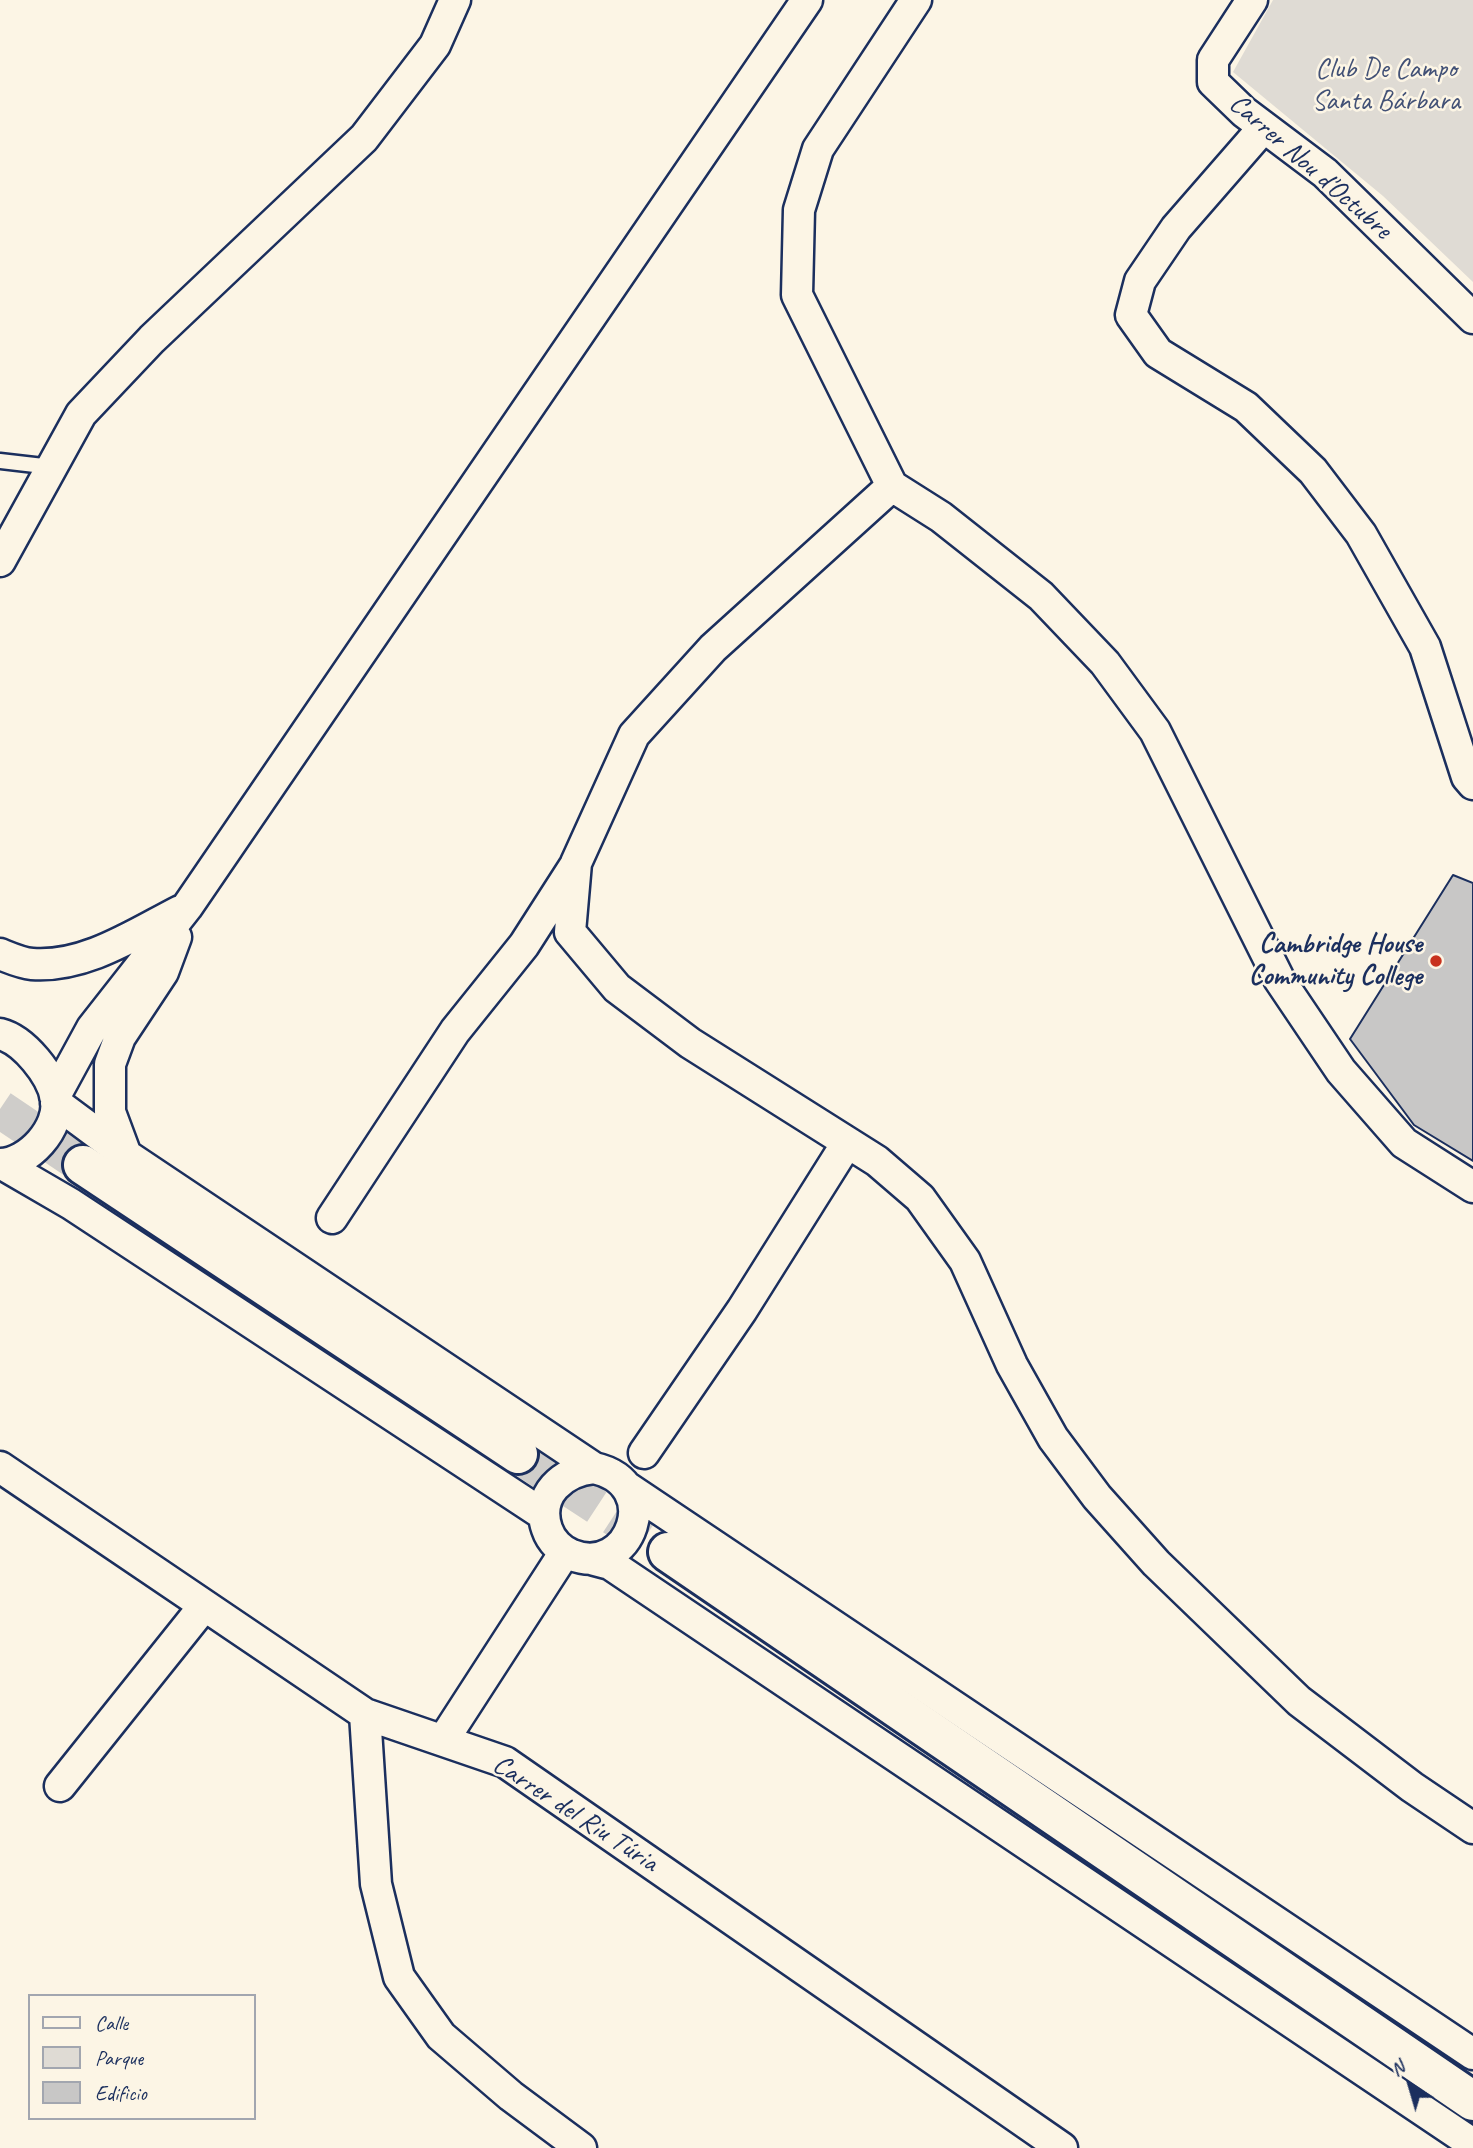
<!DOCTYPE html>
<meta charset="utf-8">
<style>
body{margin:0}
#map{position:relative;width:1473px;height:2148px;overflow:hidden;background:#fcf5e5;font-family:Caveat,sans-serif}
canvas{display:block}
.legend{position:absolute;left:28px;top:1994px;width:228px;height:126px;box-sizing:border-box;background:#fcf5e5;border:2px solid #a2a6af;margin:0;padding:9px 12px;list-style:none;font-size:21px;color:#1b2f5e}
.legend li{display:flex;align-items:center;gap:14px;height:35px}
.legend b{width:35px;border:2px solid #a2a6af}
.north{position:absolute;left:1375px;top:2050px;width:70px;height:70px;-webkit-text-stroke:5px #fcf5e5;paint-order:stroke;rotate:323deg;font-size:19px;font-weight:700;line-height:28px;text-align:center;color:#1b2f5e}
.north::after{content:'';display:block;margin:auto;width:24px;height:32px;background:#1b2f5e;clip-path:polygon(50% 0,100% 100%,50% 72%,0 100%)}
</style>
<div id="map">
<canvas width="1473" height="2148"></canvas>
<ul class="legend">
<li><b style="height:9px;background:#fcf5e5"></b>Calle</li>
<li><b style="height:19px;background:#dfdbd4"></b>Parque</li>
<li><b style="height:19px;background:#c8c7c6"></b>Edificio</li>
</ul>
<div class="north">N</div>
</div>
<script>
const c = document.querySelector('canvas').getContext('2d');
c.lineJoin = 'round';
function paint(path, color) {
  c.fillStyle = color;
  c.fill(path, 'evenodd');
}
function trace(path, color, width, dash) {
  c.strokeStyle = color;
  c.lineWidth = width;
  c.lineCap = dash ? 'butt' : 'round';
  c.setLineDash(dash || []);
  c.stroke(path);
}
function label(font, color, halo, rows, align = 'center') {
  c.font = font + ' Caveat,sans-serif';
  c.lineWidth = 5;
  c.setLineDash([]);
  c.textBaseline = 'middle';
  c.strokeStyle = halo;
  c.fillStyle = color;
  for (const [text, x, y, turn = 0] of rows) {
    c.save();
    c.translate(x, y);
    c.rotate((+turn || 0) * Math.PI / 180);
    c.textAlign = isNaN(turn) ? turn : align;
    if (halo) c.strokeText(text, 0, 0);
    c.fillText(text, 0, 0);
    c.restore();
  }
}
const green = new Path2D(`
 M1273,0h200v282l-90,-86 -150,-124z`);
const building = new Path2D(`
 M1453,875l20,8v278l-59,-36 -64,-86z`);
const secondaryTunnel = new Path2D(`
 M0,1109l83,56
 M518,1454l150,98`);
const lane = new Path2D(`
 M0,461l52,6`);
const street = new Path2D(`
 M916,0l-98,149 -19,61 -2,85 95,191 49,31 100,79 64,67 50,68 124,248 62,92 63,72 69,44
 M1252,0l-39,60v22l31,30 81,61 148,145
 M1264,127l-88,101 -36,53 -9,34 27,38 88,54 67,64 48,63 64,113 42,130 6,7
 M892,486l-179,162 -79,87 -58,128 -6,69 47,56 73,55 187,118 43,37 45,63 47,104 41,73 44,59 59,66 143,138 113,86 61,41
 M0,561l81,-147 71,-75 212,-201 71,-93 20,-45
 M0,954c10,4 21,9 32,10 53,4 103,-30 148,-53
 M0,1034c24,6 52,41 56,65 5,29 -28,65 -56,65
 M55,1096l37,-68 95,-121 620,-907
 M56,1103l70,52 468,313c72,16 36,110 -22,87 -11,-4 -21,-14 -25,-26 -12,-34 16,-58 47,-61
 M126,1155l-16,-43v-48l10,-27 43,-65 13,-35
 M4,1165l67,39 473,311
 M332,1218l123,-187 69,-86 50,-78
 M644,1453l98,-143 105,-167
 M0,1467l365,247 140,48 557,386
 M628,1488l845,566
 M591,1559l19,5 863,580
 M365,1714l11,170 23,93 42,59 70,60 70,52
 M444,1739l121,-187
 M60,1786l144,-180`);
const secondary = new Path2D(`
 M83,1165l435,289
 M668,1552l805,549`);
const markers = [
 [1436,961,7,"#c8321e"]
];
const parkNames = [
 ["Club De Campo",1386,70],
 ["Santa Bárbara",1386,102]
];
const streetNames = [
 ["Carrer Nou d'Octubre",1310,167,41],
 ["Carrer del Riu Túria",575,1814,33]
];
const poiNames = [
 ["Cambridge House",1422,945],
 ["Community College",1422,977]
];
paint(green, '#dfdbd4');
paint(building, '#c8c7c6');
trace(building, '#1b2f5e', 2);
trace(secondaryTunnel, '#cfcdca', 38, [38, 19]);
trace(lane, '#1b2f5e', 19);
trace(street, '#1b2f5e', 35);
trace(secondary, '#1b2f5e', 44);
trace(lane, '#fcf5e5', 14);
trace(street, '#fcf5e5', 30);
trace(secondary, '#fcf5e5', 38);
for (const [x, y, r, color] of markers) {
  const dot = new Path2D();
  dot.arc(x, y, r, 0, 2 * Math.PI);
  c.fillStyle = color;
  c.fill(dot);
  trace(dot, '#fcf5e5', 2.5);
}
label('28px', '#425176', '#fcf5e5', parkNames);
label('28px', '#1b2f5e', '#fcf5e5', streetNames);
label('bold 28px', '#1b2f5e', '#fcf5e5', poiNames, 'right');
</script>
